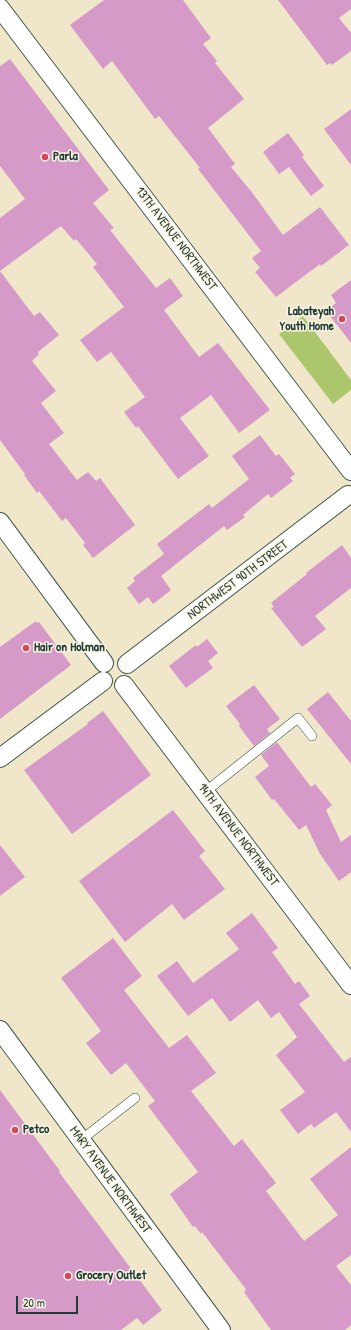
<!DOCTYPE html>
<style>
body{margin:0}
#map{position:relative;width:351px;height:1330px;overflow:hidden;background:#f0e7ca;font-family:"Patrick Hand",sans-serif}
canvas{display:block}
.scale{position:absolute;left:16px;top:1296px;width:62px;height:18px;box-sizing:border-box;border:2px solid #1f3d34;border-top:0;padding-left:5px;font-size:12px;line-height:14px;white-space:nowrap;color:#1f3d34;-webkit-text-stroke:3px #fcf5e5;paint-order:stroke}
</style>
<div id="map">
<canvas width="351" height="1330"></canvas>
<div class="scale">20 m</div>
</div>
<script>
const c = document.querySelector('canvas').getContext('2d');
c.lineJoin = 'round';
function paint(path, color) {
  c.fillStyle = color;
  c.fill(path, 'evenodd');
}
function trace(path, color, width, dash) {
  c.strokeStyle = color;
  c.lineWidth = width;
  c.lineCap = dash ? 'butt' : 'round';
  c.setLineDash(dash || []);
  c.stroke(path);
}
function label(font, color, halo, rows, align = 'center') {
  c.font = font + ' "Patrick Hand",sans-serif';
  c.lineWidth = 3;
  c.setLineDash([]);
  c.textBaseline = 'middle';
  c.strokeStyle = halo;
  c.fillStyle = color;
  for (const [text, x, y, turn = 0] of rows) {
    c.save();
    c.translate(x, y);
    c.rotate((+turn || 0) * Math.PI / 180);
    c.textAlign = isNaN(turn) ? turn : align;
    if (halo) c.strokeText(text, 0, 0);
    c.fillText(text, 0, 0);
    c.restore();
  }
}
const green = new Path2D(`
 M303,316l48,64v10l-18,14 -54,-70z`);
const building = new Path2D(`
 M104,0h79l28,38 -8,6 14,17 -2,2 29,36 -36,29 27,36 -4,3 20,24 32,44 37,-28 29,38 -28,21 -1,-2 -44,33 -21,-25 5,-4 -8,-10 9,-7 -63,-82 2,-1 -41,-52 -4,3 -43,-58 -9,8 -33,-44z
 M278,0h73v9l-12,9 12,15v18l-19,14 -2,-2 -3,2z
 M10,59l99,131 -16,13 21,25 -4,2 46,58 14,-10 13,18 -19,14 35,47 19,-14 52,67 -31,23 -28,-38 -31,23 29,38 -31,23 -40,-53 -2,2 -12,-16 21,-15 -34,-45 -14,10 -17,-22 44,-33 -31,-40 4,-3 -21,-25 -2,2 -13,-15 -61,45 34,45 6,-4 19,23 -21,17 1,2 -7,7 24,30 -15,12 23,30 -15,11 28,36 11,-8 8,9 4,-3 35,47 -42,33 -10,-13 2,-2 -19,-25 -4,3 -23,-30 -2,2 -13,-18 1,-1 -25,-34v-222l25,-19 -25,-33v-100z
 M351,109v56l-27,-36z
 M288,133l16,22 -2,2 22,29 -13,10 -22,-29 -10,7 -16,-22z
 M351,280v63l-25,-32 10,-8 -5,-8z
 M260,435l16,21 3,-2 16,20 -5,4 3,3 -22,17 -3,-4 -25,21 2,2 -18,13 -3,-4 -63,50 10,14 -18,14 -5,-7 -9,7 -12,-16 8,-7 -2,-3 31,-24 -7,-10 52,-40 3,4 37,-29 -17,-23z
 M342,545l9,13v30l-36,28 11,13 -24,18 -31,-39 3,-1 -3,-4 36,-29 -1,-1z
 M36,621l1,2 2,-1 32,43 -71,54v-72z
 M207,639l11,14 -10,8 5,7 -27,20 -17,-22 27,-21 1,2z
 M254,685l26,34 -13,10 3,4 -16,13 -15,-20 1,-2 -14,-18z
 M328,692l23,29v43l-44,-55z
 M103,711l48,64 -79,59 -48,-64 64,-46 -1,-1z
 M277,742l34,45 4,-3 17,21 -6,5 15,32 10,-7v37l-12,9 -19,-27 -14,-29 -7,5 -25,-31 -2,1 -17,-23 14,-11 -8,-11z
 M173,810l32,41 -6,5 26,33 -41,31 -12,-16 -47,38 -46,-61z
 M0,845l25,32 -25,19z
 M252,913l26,35 -6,4 23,32 4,-3 11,15 -11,8 45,58 7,-5v75l-15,-20 -22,16 -3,-4 -13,10 -18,-24 25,-18 -29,-37 21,-18 -18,-25 -8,6 -13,-18 -28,22 -18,-24 -24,18 -31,-40 20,-15 16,22 46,-34 -13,-16z
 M113,938l29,38 -18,14 45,58 18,-13 29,38 -25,18 43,55 8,-7 34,44 -10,8 38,50 34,-26 -28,-36 41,-32v108l-15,11 15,19v40l-6,5h-74l-27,-38 2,-2 -1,-2 -43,-56 -1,2 -6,-8 -2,1 -19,-27 -4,-6 28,-22 -50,-66 7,-5 -29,-38 -15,12 -25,-32 15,-12 -40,-53z
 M0,1090l60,81 -1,1 103,138 -19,15 -6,-7 -16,12h-121z`);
const service = new Path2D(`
 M205,792l93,-74 14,18
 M81,1140l54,-42`);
const minor = new Path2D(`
 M0,8l351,463
 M0,522l104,141
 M127,664l221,-169
 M124,685l227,300
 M0,758l103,-77
 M0,1030l221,300`);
const markers = [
 [45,157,4,"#d1495b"],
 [342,319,4,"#d1495b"],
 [26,648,4,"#d1495b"],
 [15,1130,4,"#d1495b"],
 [68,1276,4,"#d1495b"]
];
const poiNames = [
 ["Parla",53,157],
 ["Labateyah",334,312,"right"],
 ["Youth Home",334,327,"right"],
 ["Hair on Holman",34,648],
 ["Petco",23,1130],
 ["Grocery Outlet",76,1276]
];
const streetNames = [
 ["13TH AVENUE NORTHWEST",176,239,53],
 ["NORTHWEST 90TH STREET",238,580,-37],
 ["14TH AVENUE NORTHWEST",238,835,53],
 ["MARY AVENUE NORTHWEST",110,1180,54]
];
paint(green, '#acc66b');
paint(building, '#d69ac9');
trace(service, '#3e564a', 10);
trace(minor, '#3e564a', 20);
trace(service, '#fff', 9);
trace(minor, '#fff', 18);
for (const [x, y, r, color] of markers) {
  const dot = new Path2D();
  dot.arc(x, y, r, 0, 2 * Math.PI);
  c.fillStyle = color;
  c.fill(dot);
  trace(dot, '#fcf5e5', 1.5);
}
label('bold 13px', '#1f3d34', '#fcf5e5', poiNames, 'left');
label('13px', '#1f3d34', '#fcf5e5', streetNames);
</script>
